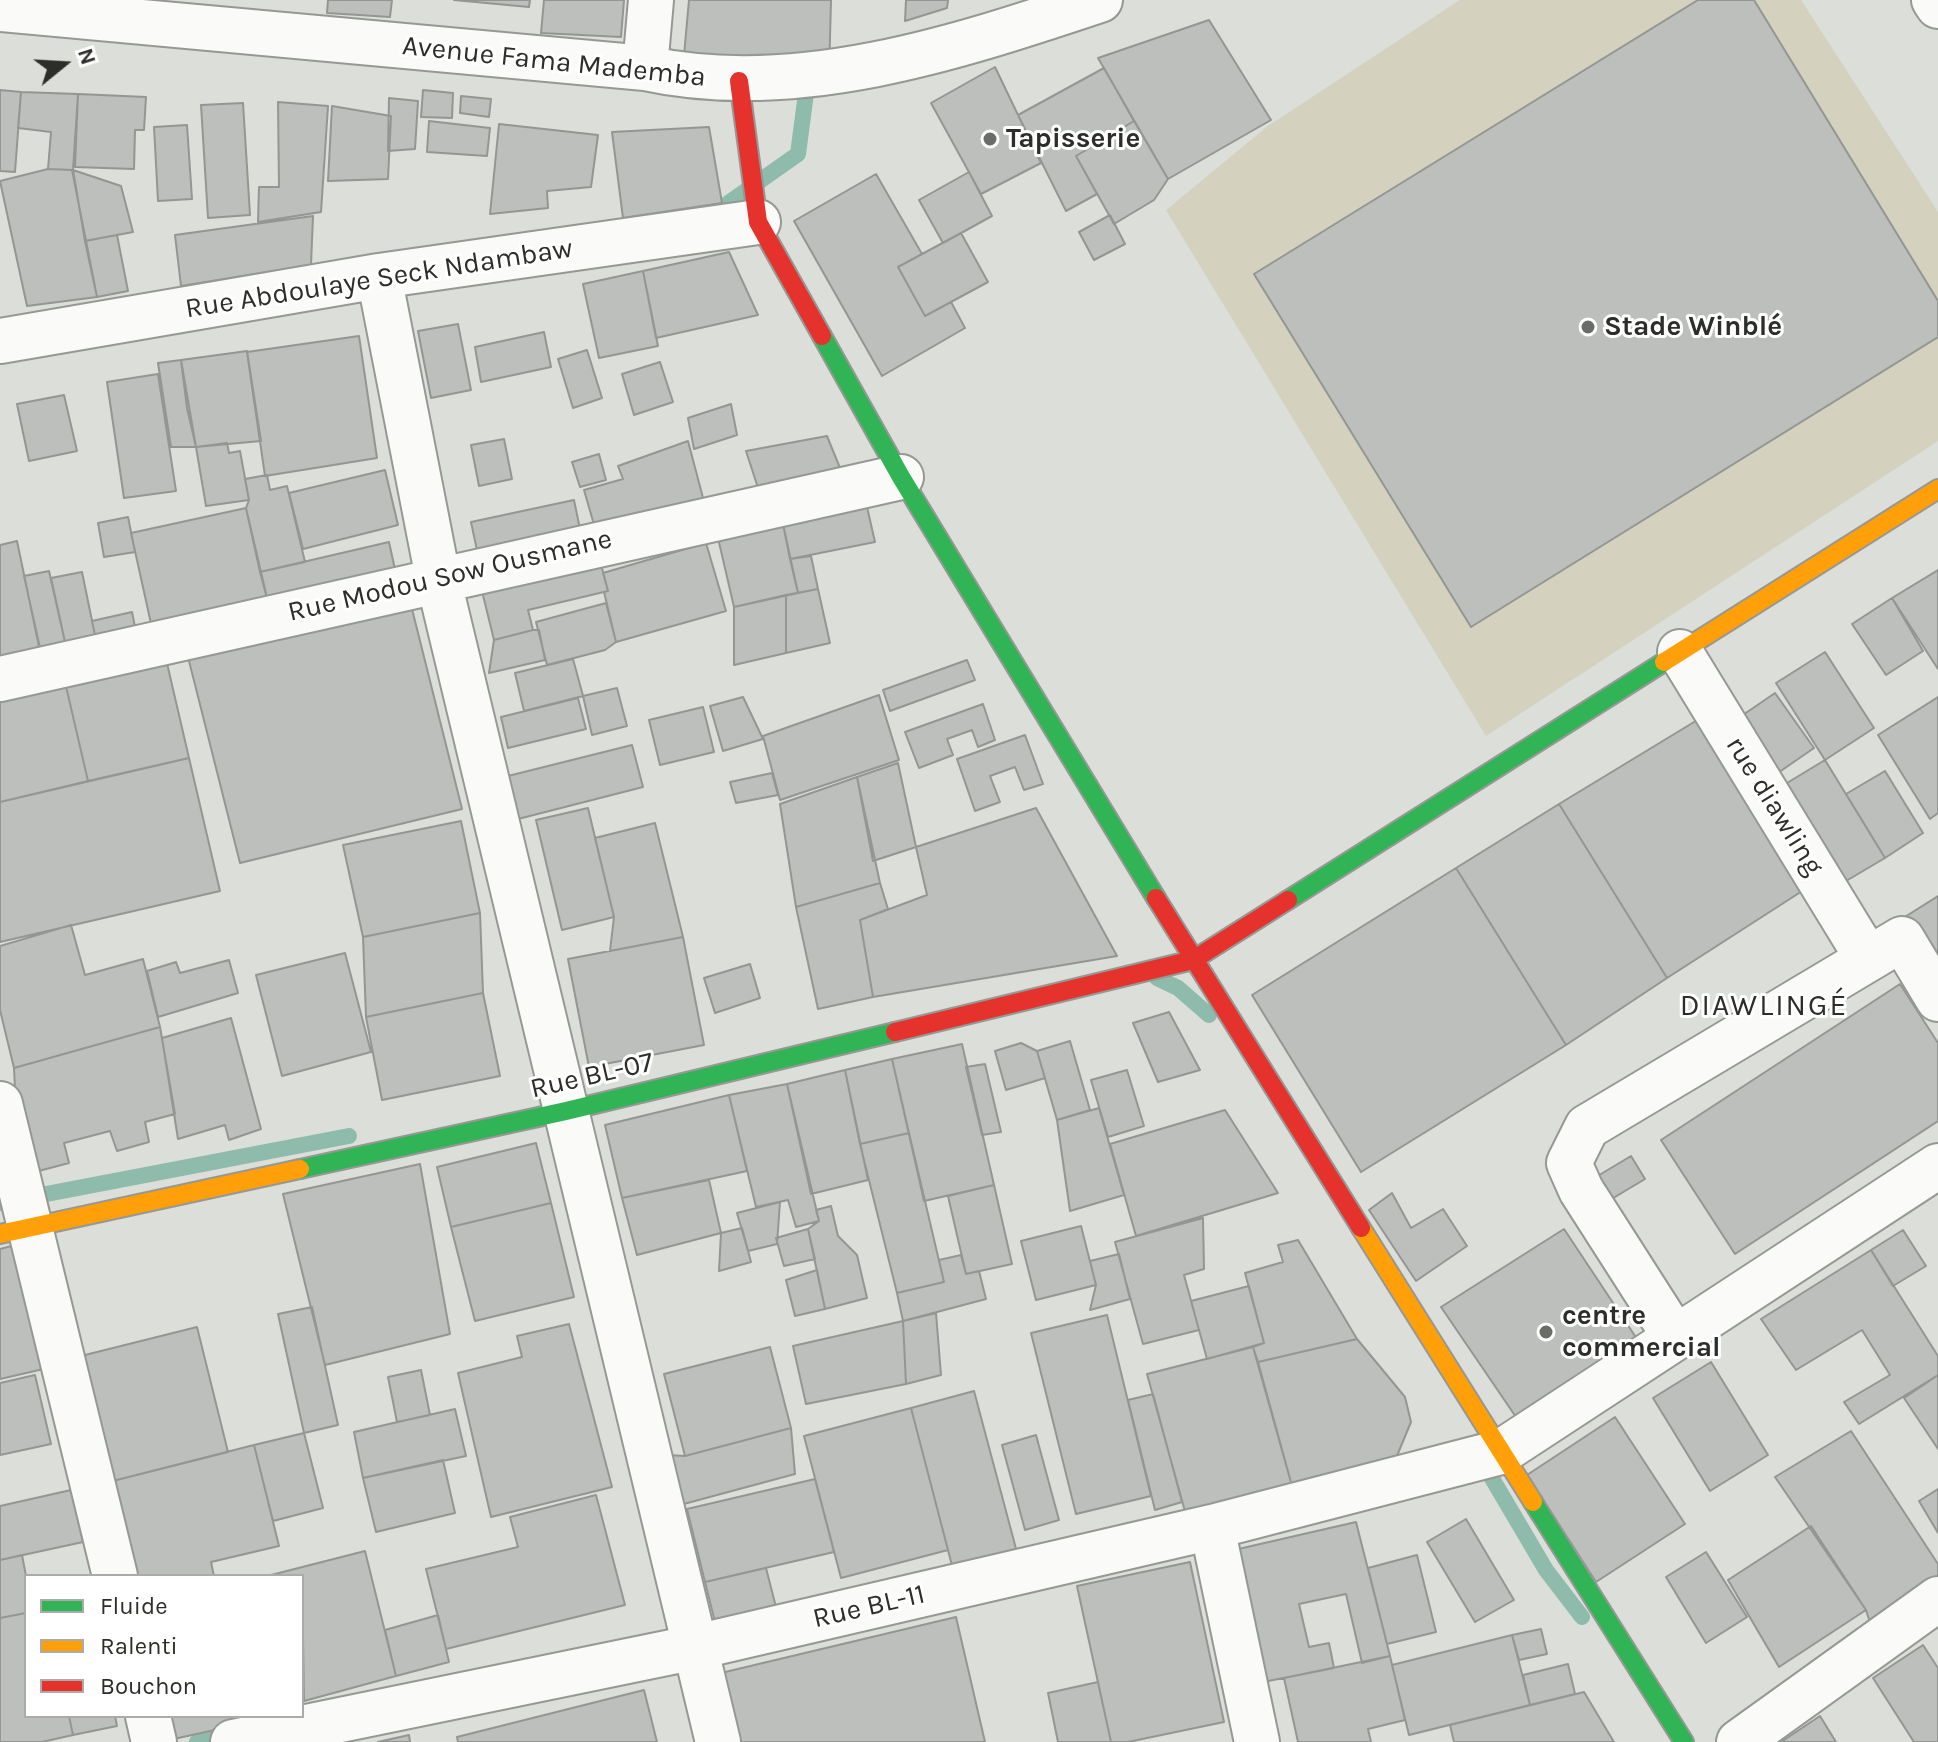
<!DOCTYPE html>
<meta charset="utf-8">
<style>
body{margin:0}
#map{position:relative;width:1938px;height:1742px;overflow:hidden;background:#dbded9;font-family:Karla,sans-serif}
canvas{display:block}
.legend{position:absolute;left:24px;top:1574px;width:280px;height:144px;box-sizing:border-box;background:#fff;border:2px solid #ababaa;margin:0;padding:10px 14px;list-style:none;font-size:24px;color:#2c2e2a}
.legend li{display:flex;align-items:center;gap:16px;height:40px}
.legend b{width:40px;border:2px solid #ababaa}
.north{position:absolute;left:24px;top:24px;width:80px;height:80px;-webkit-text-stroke:6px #fff;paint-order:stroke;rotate:72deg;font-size:22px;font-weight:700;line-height:32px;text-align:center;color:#2c2e2a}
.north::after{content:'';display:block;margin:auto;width:28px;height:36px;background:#2c2e2a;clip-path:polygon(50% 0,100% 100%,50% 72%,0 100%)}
</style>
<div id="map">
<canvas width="1938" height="1742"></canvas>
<ul class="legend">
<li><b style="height:10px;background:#30b455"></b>Fluide</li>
<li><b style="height:10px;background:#ff9f0a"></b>Ralenti</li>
<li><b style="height:10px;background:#e5322d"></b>Bouchon</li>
</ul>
<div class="north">N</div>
</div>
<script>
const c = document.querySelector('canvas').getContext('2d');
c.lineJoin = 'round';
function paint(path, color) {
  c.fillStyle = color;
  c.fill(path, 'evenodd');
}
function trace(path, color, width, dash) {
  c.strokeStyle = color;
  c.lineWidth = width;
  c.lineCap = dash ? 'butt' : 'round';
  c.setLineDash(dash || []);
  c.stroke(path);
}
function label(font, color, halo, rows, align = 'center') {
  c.font = font + ' Karla,sans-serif';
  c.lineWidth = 6;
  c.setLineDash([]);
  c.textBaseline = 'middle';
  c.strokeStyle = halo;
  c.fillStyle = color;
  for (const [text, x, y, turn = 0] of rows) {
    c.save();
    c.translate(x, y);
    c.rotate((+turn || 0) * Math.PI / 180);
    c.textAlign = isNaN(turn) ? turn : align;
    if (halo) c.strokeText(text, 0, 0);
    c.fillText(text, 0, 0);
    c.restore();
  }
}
const green = new Path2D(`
 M1460,0h341l137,212v229l-452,295 -320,-526 102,-84z`);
const stream = new Path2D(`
 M710,216l88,-62 10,-76
 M1157,978l21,10 31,27
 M0,1203l349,-67
 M1480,1458l66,112 36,47
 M197,1742l33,-7`);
const building = new Path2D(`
 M328,0h64l-2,17 -63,-4z
 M454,0h76l-1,7z
 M544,0h80l-3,37 -80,-4z
 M689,0h142l-2,76 -147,2z
 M906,0h42l-1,8 -42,13z
 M1698,0h56l184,301v36l-467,290 -217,-353z
 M1209,20l62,100 -103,59 -70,-121z
 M995,67l46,96 -60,31 -50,-91z
 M1104,68l30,53 -58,35 21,38 -31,17 -48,-96z
 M0,90l21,2 -6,80 -15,-1z
 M423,90l30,3 -1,25 -31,-1z
 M21,92l57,2 -5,76 -25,-1 3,-37 -33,-4z
 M78,94l68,3 -2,33h-9l-1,39 -59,-2z
 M461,96l30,3 -2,18 -29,-4z
 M389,98l29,3 -3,48 -27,2z
 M278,102l50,4 -7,106 -63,10 1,-35h20z
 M243,103l7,112 -42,3 -7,-113z
 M332,106l59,10 -3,63 -60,2z
 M429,121l61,7 -3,28 -60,-4z
 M1134,121l34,58 -14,21 -40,24 -38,-68z
 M499,124l99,11 -7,52 -44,4 1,17 -58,6z
 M187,125l5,74 -34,2 -4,-74z
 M709,127l13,76 -99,15 -11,-86z
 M48,169l24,1 25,127 -70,9 -27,-125z
 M73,170l48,16 12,46 -48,9z
 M969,172l23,44 -49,27 -24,-43z
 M876,174l46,80 -24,13 27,49 26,-14 14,26 -83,48 -88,-155z
 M1110,215l15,29 -31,16 -15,-28z
 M313,216l-2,49 -130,21 -6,-51z
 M961,233l27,49 -63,34 -27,-49z
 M117,235l11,56 -31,6 -12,-56z
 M729,252l29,63 -102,23 -13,-67z
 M643,271l15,75 -59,12 -16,-74z
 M458,324l13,66 -40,8 -13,-67z
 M544,332l7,35 -70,15 -6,-35z
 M359,336l18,122 -112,18 -18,-124z
 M587,350l15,48 -29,10 -15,-49z
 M247,351l14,90 -65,6 -15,-87z
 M181,360l6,48 9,39h-25l-13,-84z
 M660,362l13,40 -39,13 -12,-41z
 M158,374l18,117 -52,7 -17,-116z
 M64,395l13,56 -48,10 -12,-57z
 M731,404l6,31 -43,14 -6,-31z
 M827,436l15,37 -83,18 -13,-40z
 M504,439l8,40 -33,7 -8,-41z
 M688,441l19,72 -108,29 -15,-52 39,-11 -5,-13z
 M227,443l2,10 11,-2 9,49 -43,6 -10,-59z
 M599,454l7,26 -26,7 -8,-25z
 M385,470l13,55 -95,24 -14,-56z
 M267,475l3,15 17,-4 18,76 -45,10 -14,-64 3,-8 -4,-21z
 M574,500l7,34 -103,21 -7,-33z
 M867,507l8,35 -85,17 -7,-35z
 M246,508l22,94 -116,26 -21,-95z
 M128,517l7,35 -31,5 -6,-34z
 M783,524l15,69 -64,14 -16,-69z
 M17,541l24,115 -41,8v-119z
 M389,542l7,32 -128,28 -8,-30z
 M706,543l20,68 -110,31 -12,-50 4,-1 -5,-18z
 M598,553l10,38 -80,19 5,20 -39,10 -14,-57z
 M811,556l7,33 -20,4 -8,-34z
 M1938,570v99l-46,-71z
 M49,571l18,80 -25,6 -18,-81z
 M82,572l15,73 -30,6 -16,-73z
 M818,589l12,54 -44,10v-58z
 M786,595v58l-52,12v-58z
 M409,597l53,212 -222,54 -53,-210z
 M1892,598l31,53 -37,24 -34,-51z
 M606,603l10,39 -11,8 -58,15 -11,-43z
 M132,612l5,25 -40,8 -5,-24z
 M533,630h6l6,30 -56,13 5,-33z
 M1825,652l49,76 -49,32 -49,-77z
 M166,659l23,99 -101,23 -23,-99z
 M573,659l10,37 -59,15 -9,-38z
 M967,660l8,20 -85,31 -7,-21z
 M65,682l23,99 -88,21v-105z
 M617,688l10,38 -35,9 -9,-39z
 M1775,693l39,55 -39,27 -38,-56z
 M879,695l20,65 -119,40 -17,-64z
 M743,697l20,42 -40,12 -13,-45z
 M1938,697v116l-8,6 -52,-84z
 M578,698l8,31 -78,19 -7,-31z
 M983,704l12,36 -17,7 -6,-17 -25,9 6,16 -34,13 -14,-36z
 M703,707l11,45 -54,13 -11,-45z
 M1699,719l111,167 -143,92 -108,-174z
 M1025,735l18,49 -19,6 -9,-23 -25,9 10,26 -25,9 -18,-52z
 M632,745l11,42 -125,32 -10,-43z
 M189,758l31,133 -220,51v-140z
 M1825,760l60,98 -44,26 -59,-98z
 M898,763l18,84 -43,14 -16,-84z
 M1885,771l38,62 -38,25 -39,-64z
 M772,773l6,22 -42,8 -6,-21z
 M857,777l23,106 -84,24 -16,-103z
 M1559,804l108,174 -101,67 -110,-177z
 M588,808l26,109 -52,13 -26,-110z
 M1036,808l81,148 -244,41 -13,-77 67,-25 -11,-48z
 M461,821l19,92 -117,24 -20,-92z
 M655,823l28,114 -73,14 4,-34 -19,-79z
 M1456,868l110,177 -205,127 -109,-177z
 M880,883l8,26 -28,11 13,77 -55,12 -22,-102z
 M1938,896v83l-38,-59z
 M480,913l3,80 -117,24 -3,-80z
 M71,925l14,50 58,-16 17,68 -146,41 -14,-58v-64z
 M683,937l21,108 -115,22 -21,-108z
 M345,953l26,99 -89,24 -26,-101z
 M229,960l9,33 -80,24 -11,-46 29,-9 4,11z
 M750,964l10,34 -45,15 -11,-35z
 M1900,984l38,59v78l-203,133 -74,-114z
 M483,993l17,83 -118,24 -16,-83z
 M1169,1012l31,58 -42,12 -25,-59z
 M231,1018l30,111 -32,11 -4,-15 -47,14 -16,-101z
 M160,1027l15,87 -30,8 4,20 -32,9 -7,-20 -46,12 5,20 -38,10 -15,-64 -2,-41z
 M1070,1041l20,69 -33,10 -20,-69z
 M1021,1043l16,8 8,27 -39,12 -11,-39z
 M962,1044l32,141 -70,16 -32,-142z
 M892,1059l17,74 -49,11 -15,-74z
 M985,1064l16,68 -19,3 -16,-68z
 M845,1070l23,110 -57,14 -24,-110z
 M1127,1070l17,56 -36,11 -17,-57z
 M787,1084l32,137 -23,6 -8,-27 -32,7 -27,-112z
 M729,1095l18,76 -125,27 -17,-73z
 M1099,1108l25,87 -54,16 -13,-91z
 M1225,1110l53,83 -142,43 -26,-92z
 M909,1133l35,149 -47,11 -37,-149z
 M536,1143l15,60 -100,24 -14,-60z
 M1631,1156l14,23 -45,27 -14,-23z
 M420,1164l30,170 -125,31 -42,-171z
 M709,1180l12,53 -84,22 -15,-57z
 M994,1185l18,79 -46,10 -18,-78z
 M1392,1193l19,35 32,-19 24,37 -51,35 -47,-71z
 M780,1202l-3,42 -29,7 -11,-38z
 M551,1203l23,94 -99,24 -24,-94z
 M831,1206l7,30 19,19 10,43 -42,11 -17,-80 11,-8 -3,-11z
 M1203,1218l1,51 -20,6 15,55 -56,14 -28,-102z
 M1081,1226l15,59 -60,15 -15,-59z
 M742,1228l9,34 -32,9 2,-38z
 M808,1229l7,30 -31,7 -8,-28z
 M1564,1229l75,113 -121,78 -77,-113z
 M1903,1230l23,36 -33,20 -22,-36z
 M1298,1240l59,99 -99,23 -5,-15 11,-4 -19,-70 38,-11 -5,-17z
 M19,1244l29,124 -48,11v-130z
 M1871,1250l67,106v19l-79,49 -15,-22 46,-27 -28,-45 -66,40 -35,-51z
 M1119,1254l11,45 -40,11 6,-25 -6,-24z
 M961,1255l5,19 13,-3 7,28 -83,22 -6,-28 47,-11 -5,-22z
 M817,1270l8,39 -30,7 -9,-36z
 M1249,1286l15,57 -57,16 -16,-58z
 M312,1307l26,118 -34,8 -26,-119z
 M936,1313l5,62 -35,9 -3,-63z
 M1107,1315l44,181 -75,18 -45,-181z
 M903,1321l3,63 -100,20 -13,-58z
 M569,1324l43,163 -121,30 -33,-144 64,-16 -5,-21z
 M197,1327l31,125 -119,30 -32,-125z
 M1357,1339l48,58 6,25 -17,41 -102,23 -34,-124z
 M770,1347l21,81 -106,28 -21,-82z
 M1253,1347l39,139 -106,29 -39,-141z
 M1711,1362l57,93 -58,36 -57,-93z
 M421,1370l9,45 -33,7 -9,-45z
 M35,1375l16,69 -51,11v-72z
 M1938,1375v74l-34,-51z
 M974,1391l45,169 -64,17 -44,-169z
 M1153,1394l29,108 -27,8 -27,-110z
 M911,1408l37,142 -107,28 -37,-142z
 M455,1409l11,47 -103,22 -9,-46z
 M1615,1417l70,107 -89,58 -69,-107z
 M791,1428l4,46 -115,31 -13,-50 18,1z
 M1851,1431l87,133v22l-66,43 -6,-19 -91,-133z
 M304,1433l19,75 -50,13 -19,-76z
 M1036,1435l23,85 -34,10 -23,-85z
 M254,1445l25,101 -68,16 3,14h-84l-21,-94z
 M443,1460l12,53 -79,19 -13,-54z
 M815,1479l19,73 -129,30 -18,-73z
 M1938,1489v44l-19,-32z
 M71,1490l12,52 -83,18v-54z
 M596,1495l29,110 -179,44 -20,-80 92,-22 -8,-30z
 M1466,1519l48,81 -39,22 -48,-80z
 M1356,1522l34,134 -28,7 -16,-69 -47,10 10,43 20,-4 5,25 -71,14 -29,-132z
 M1811,1526l55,84 -87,57 -51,-87z
 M365,1551l31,125 -92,25 -2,-125 -31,-1z
 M1706,1552l41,65 -41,26 -40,-66z
 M22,1555l4,21v37l-26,5v-58z
 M1417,1555l19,77 -49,12 -19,-76z
 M1190,1562l34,160 -96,20h-17l-34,-156z
 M766,1568l13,51 -61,15 -13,-52z
 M26,1613v103h43l4,19 -31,7h-42v-124z
 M438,1615l11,47 -53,14 -11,-46z
 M956,1617l29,125h-247l-17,-69z
 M1541,1629l6,25 -28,6 -7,-25z
 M1512,1635l18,70 -121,30 -17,-70z
 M1923,1645l15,23v74h-24l-41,-64z
 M1390,1656l15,64 -37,9 3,13h-73l-14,-64z
 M1568,1664l7,30 -45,11 -7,-30z
 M1098,1682l13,60h-53l-10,-49z
 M644,1690l13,52h-199l-1,-5z
 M1584,1692l30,50h-160l-4,-17z
 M69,1716h46l2,10 -44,9z
 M163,1716h116l-110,24z
 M1820,1716l16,26h-55z
 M409,1735l1,7h-32z`);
const street = new Path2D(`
 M1934,0l4,6
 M0,9l645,59c151,33 311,-20 455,-68
 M645,68l6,-68
 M379,276l59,302 280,1164
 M0,341l379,-65 379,-54
 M1680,652l188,307
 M0,679l901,-202
 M0,1104l115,472
 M1675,1337l-94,-147 -12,-27 18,-36 315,-188 36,60
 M1212,1527l45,215
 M148,1716l6,26
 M233,1742l463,-95 516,-120 289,-75 437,-286
 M1739,1742l199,-143`);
const fast = new Path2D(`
 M822,336l79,141 255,421
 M1288,900l376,-238
 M300,1169l266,-58 329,-79
 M1533,1502l151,240`);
const slow = new Path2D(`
 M1664,662l274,-173
 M1361,1228l172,274
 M0,1234l300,-65`);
const jam = new Path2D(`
 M739,81l19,141 64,114
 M1156,898l205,330
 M895,1032l298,-72 95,-60`);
const markers = [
 [990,139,8,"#696c67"],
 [1588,327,8,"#696c67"],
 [1546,1332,8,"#696c67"]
];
const streetNames = [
 ["Avenue Fama Mademba",554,62,6],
 ["Rue Abdoulaye Seck Ndambaw",379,279,-9],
 ["Rue Modou Sow Ousmane",450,576,-13],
 ["rue diawling",1774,806,58],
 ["Rue BL-07",592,1076,-13],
 ["Rue BL-11",869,1607,-13]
];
const poiNames = [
 ["Tapisserie",1006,139],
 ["Stade Winblé",1604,327],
 ["centre",1562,1316],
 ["commercial",1562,1348]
];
const neighbourhoodNames = [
 ["DIAWLINGÉ",1764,1006]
];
paint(green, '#d4d1be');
trace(stream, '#8fbbac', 16);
paint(building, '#bcbfbb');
trace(building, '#949693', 2);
trace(street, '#959893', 48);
trace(fast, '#959893', 22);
trace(slow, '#959893', 22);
trace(jam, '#959893', 22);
trace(street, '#fafaf9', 44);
trace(fast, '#30b455', 18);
trace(slow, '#ff9f0a', 18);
trace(jam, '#e5322d', 18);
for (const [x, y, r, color] of markers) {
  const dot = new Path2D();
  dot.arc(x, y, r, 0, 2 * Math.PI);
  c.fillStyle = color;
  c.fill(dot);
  trace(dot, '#fff', 3);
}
label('28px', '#2c2e2a', '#fff', streetNames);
label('bold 28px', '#2c2e2a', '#fff', poiNames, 'left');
c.letterSpacing = '2px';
label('30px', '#2c2e2a', '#fff', neighbourhoodNames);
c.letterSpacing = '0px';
</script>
